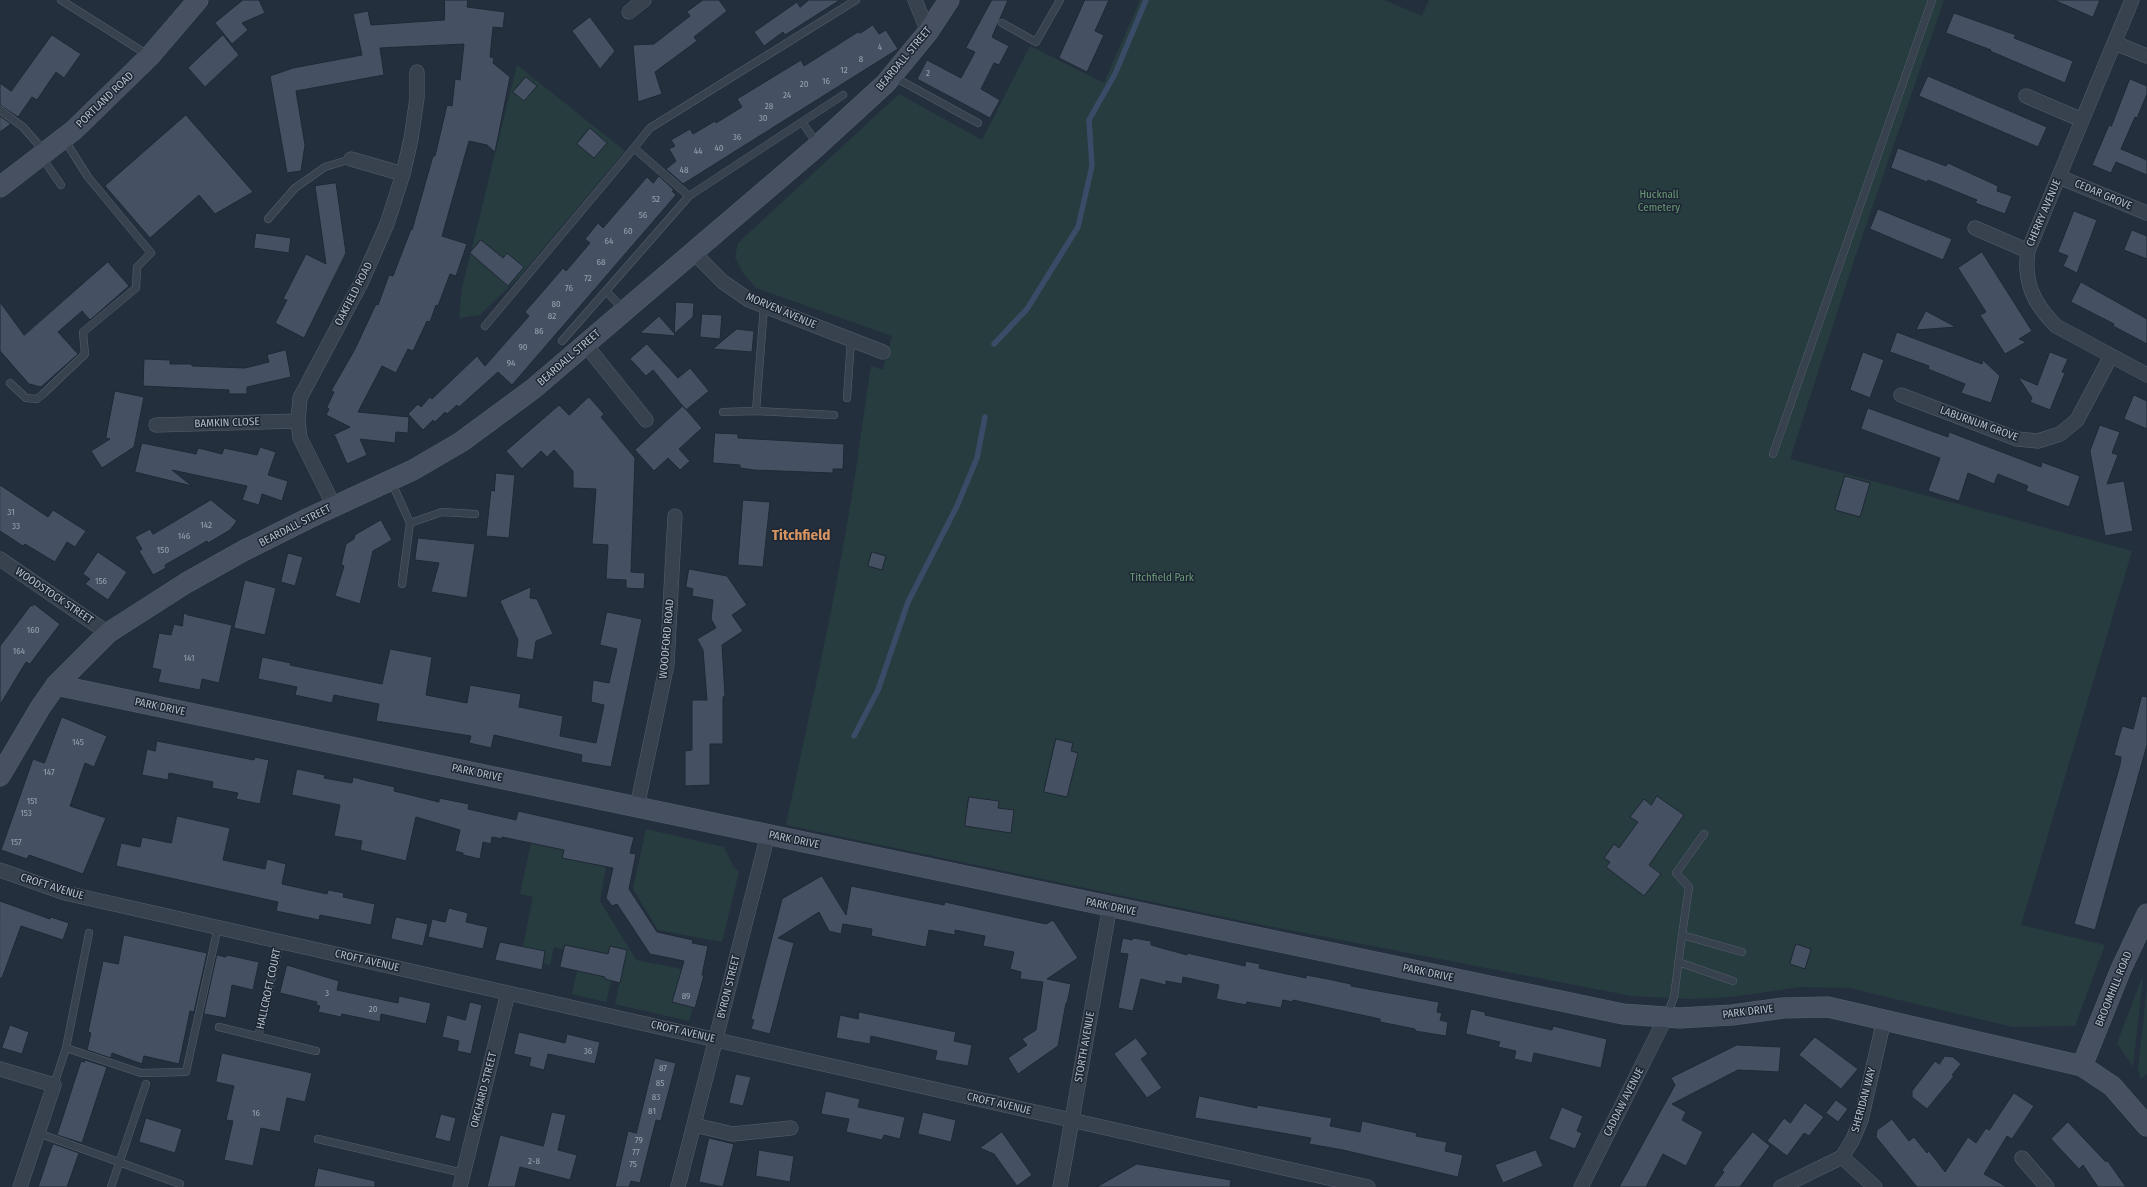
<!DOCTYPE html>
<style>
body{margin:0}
canvas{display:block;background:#242f3e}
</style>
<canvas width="2147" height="1187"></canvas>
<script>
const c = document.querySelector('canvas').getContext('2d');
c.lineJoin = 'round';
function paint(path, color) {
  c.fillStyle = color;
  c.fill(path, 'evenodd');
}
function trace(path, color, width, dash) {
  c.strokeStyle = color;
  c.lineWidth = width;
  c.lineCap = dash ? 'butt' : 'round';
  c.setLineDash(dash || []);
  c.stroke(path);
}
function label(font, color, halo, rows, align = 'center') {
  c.font = font + ' "Fira Sans Condensed",sans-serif';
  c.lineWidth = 3;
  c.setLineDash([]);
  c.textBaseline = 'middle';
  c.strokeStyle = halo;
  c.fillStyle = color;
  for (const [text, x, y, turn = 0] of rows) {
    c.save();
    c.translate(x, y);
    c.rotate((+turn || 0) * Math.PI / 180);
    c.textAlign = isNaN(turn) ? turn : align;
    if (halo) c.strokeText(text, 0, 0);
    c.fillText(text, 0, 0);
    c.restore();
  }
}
const green = new Path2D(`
 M1140,0h244l38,16 7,-16h515l-88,254 -66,205 342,92 -111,374 84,20 -30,81 -62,1 -164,-39 -48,-1 -70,10 -41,2 -58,-3 -389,-75 -457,-96c23,-109 48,-219 66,-330 7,-43 12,-86 19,-129l12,4 9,-34 -136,-48 -13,-15 -8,-16 3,-14 161,-149 83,46 48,-94 74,37z
 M517,65l108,86 -105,125 -40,39 -21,3 3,-30z
 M559,829l9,2 -6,27 44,9 -6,34 36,59 46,9 -10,33 21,5 -4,14 -74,-17 12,-54 -18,10 -4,19 6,2 -5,21 -34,-8 5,-23 -12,-26 -1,4 -10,-2 -4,18 -7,-2 2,-12 -22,-4 10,-50 -13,-3 11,-51 24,5z
 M646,829l78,18 9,19 6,6 -17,70 -64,-12 -25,-41z
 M2143,976l-10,91 -16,-24z
 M2147,987v87l-6,5 -3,-10z`);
const stream = new Path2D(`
 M994,344l33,-35 51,-82 14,-61 -3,-46 26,-46 31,-74
 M854,736l24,-46 30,-88 49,-96 20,-48 8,-41`);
const building = new Path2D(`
 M243,0h16l6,13 -23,10 6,7 -16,14 -17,-21z
 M445,0h23l-1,7 38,5 -2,16 -10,-1 -3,30 4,1 -1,5 17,14 -15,75 -8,-7 -18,-4 -27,95 25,8 -11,32 -6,-2 -12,32 -2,-1 -6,17 -3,-1 -14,30 -5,-2 -12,24 -14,-7 -24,46 51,5 -1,16 -12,-1 -1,11 -35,-4 7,16 -20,9 -12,-28h-4l19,-9 -24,-12 3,-6 -2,-2 7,-15 -3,-1 24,-42 21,-45 2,1 11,-30 4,1 18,-47 1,1 21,-74h2l12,-51 5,1 3,-27 5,1 4,-36 -84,4 4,27 -88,16 9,54 -4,26 -14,2 -17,-97 23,-8 69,-13 -9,-41 15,-3 3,14 73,-5z
 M703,0h16l8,11 -33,26 3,4 -42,31 7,22 -24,8 -5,-57 21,-1 36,-28 -3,-4z
 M809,0h31l-55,35 -2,-3 -19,14 -10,-14 43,-30 3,5z
 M992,0h16l-16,37 17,9 -10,19 -5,-2 -13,26 19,11 -10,18 -73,-39 10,-19 34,18 14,-26 -9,-4z
 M1085,0h24l-14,31 9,4 -17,37 -28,-14z
 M2054,0h46l-7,17z
 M1954,13l62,22 -2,3 59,23 -8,22 -75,-32 1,-1 -45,-17z
 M590,17l25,34 -15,18 -28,-38z
 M873,25l6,9 7,-4 12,19 -215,135 -17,-15 10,-8 -7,-12 6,-3 -4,-6 19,-11 3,5 22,-13 1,2 26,-16 -5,-8 64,-39 3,6 54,-34 2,1z
 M52,35l29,19 -17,24 -8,-6 -19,28 -5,-3 -14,20 -18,-12v-22l11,8z
 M223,35l16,20 -34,32 -17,-19z
 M1928,76l119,51 -9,20 -119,-51z
 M526,77l11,9 -13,15 -11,-9z
 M2130,79l17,7v8l-10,24 -2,-1 -14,32 26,11v15l-31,-13 -5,11 -19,-8 17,-40 2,1z
 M186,115l67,77 -38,22 -16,-19 -49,43 -45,-52z
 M0,116l11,8 -11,8z
 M590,128l17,15 -13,15 -17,-14z
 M1898,148l48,18 2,-3 50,23 -1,5 15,5 -7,18 -30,-11 2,-3 -49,-20 -1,2 -36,-14z
 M659,176l15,14 -2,1 4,4 -164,190 -14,-13 -39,35 -2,-2 -10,9 -2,-2 -10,10 -2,-2 -10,10 -15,-16 10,-10 3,3 9,-10 2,2 45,-43 8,10 44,-50 -4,-4 38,-44 3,3 24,-28 -5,-4 13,-16 5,5 44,-51 6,6z
 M336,183l10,70 -42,85 -29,-15 12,-23 -4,-1 23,-45 20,10 -11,-78z
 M1878,209l74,30 -9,21 -73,-31z
 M2074,211l23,9 -20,53 -14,-7 5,-10 -10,-4z
 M2132,230l15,6v23l-23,-9z
 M256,233l35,5 -2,15 -35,-5z
 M481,240l22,18 4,-5 17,14 -16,19 -38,-33z
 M1982,252l50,79 -13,8 7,3 -21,12 -25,-39 6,-3 -28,-44z
 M108,262l21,24 -39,34 -8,-9 -24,21 20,22 -37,33 -12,-3 -29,-33v-49l24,33z
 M2081,282l66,37v25l-34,-18 1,-2 -43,-22z
 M676,302l18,1 -1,14 -19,17 2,2 -36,-3 19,-17 15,17z
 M1926,311l30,16 -40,3z
 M702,314l20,1 -2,24 -20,-2z
 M737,329l17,2 -2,21 -39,-3z
 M1897,332l85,32 1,-4 17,16 -9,27 -30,-10 4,-9 -37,-15 1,-3 -39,-14z
 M647,344l31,34 12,-10 19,23 -23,19 -33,-40 -7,6 -16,-17z
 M286,350l5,27 -44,10v7h-18v-4l-86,-4 1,-27 26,1v4h22v2l53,2 24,-6 -2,-7z
 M1863,352l21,8 -14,38 -20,-8z
 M2050,352l18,7 -6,13 3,1 -15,37 -20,-8 2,-4 -14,-21 19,8z
 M115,391l29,6 -10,50 -32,21 -11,-17 19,-12 -4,-1z
 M2134,395l13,6v28l-23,-10z
 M589,397l15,17 -3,3 34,41 -4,114 14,1 -1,16 -18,-1v-8l-20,-1 2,-34 -16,-1 4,-55 -23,-1v-17l-19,-21 -7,7 -6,-6 -19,18 -16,-18 53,-46 10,10z
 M683,406l19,22 -23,21 11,12 -10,9 -12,-12 -14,13 -19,-21z
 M1868,408l80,29 1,-5 92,35 1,-5 38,14 -11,31 -43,-16 2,-5 -30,-12 -4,10 -26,-11 -9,28 -31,-10 12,-33 -79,-29z
 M2100,425l20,7 -8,21 6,2 -11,29 17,-3 9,50 -28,5 -15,-85z
 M715,433l23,1v4l106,6 -1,25h-10v4l-53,-2 -26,-1 -14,-2v-3l-27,-2z
 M142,443l54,11 2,-6 24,6 2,-6 33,7 3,-8 16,5 -8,23 20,6 -6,20 -20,-7 -3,11 -17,-5 5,-14 -75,-16 20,16 -57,-14z
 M496,473l19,2 -6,63 -23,-2 5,-46 3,1z
 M1845,476l25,7 -10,34 -25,-7z
 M0,485l48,32 5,-7 33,21 -11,16 -8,-5 -12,20 -30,-18 -2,2 -23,-15z
 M211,500l26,21 -7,9 -22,13 -1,-2 -42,24 1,3 -13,7 -14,-24 3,-2 -7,-12 15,-8 3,5z
 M743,500l27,2 -7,65 -25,-2z
 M381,520l11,20 -19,11 -13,53 -25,-8 9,-30 -3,-1 5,-21 8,-5 1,-4z
 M418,538l57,6 -8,54 -36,-6 8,-29 -24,-3z
 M98,552l29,20 -19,28 -23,-16 5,-5 -7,-5z
 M872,552l14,4 -4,14 -14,-4z
 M288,553l15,4 -8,29 -14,-4z
 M689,569l38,7 20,29 -15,10 11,16 -21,14 3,51 -2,1v47h-13v41l-25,1v-35l7,-1v-50h15l-4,-50 -6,-11 19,-11 -5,-9 2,-19 -21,-4 1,-7 -7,-2z
 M245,580l31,8 -11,47 -31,-7z
 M531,587l-1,11 7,1 16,35 -17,7 -3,19 -17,-3 2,-17 -18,-39z
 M34,604l26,20 -30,40 -4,-2 -26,43v-59l31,-41 1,1z
 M607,612l35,7 -31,148 -30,-5 1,-7 -88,-20 -3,13 -22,-5 2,-7 -95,-15 3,-17 -45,-9 -2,8 -37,-8 2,-8 -39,-8 4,-22 29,6 -1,2 92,19 8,-35 42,8 -6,38 41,8 3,-18 51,9 -2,13 44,9 -3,20 36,7 8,-38 -13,-3 2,-22 16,3 8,-34 -17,-4z
 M184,613l4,2 44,10 -13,58 -17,-4 -2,11 -42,-8 3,-12 -9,-2 7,-35 12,2 3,-11 8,2z
 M2142,696l5,1v48l-52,185 -21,-6 46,-159 1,-8 -7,-2 8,-29 11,3z
 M62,717l45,19 -13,31 -9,-4 -15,43 36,12 -23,56 -54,-19 -2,4 -26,-9 32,-91 11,4z
 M1056,739l17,4 -2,8 7,2 -11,44 -23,-5z
 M157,741l97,19 1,-3 14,3 -9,44 -24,-5 2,-6 -26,-5 1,-6 -44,-9 -1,7 -26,-5 5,-26 8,2z
 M297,769l28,6 -1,3 28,5 1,-6 15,4 27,6 -1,4 45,11v-4l30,6 -1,5 48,11 2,-9 116,26 -4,16 6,1 -7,35 28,43 36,8 -1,3 16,3 -6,29h2l-9,33 -23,-6 12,-41 -34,-7 -33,-50 -5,2 -6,-8 7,-30 -51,-10 2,-8 -62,-13v2l-10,-2 -1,7 -8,-2 -3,17 -17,-4v-2l-8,-2 5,-21 -44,-13 -10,44 -46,-11 2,-9 -28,-5 6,-31 -48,-10z
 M1657,796l27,19 -35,50 12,9 -17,22 -38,-29 4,-5 -6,-4 10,-14 5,4 19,-26 -8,-5 14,-18 7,6z
 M969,797l30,4 -1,7 16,2 -3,23 -46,-7z
 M177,816l53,12 -7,32 42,9 2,-10 19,5 -4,20 45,10 1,-4 16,3 -1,4 32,7 -4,21 -51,-10 -1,5 -43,-9 2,-9 -162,-36 5,-23 19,4 2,-10 29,6z
 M822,876l24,39 5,-29 93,19 1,-3 101,22 7,-4 25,38 -31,21 24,5 -4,19h-1l-8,43 -40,28 -10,-16 19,-13 -5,-6 14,-9 7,-48 -23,-3 1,-7 -11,-3 4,-17 -31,-6 2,-10 -30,-6v5l-26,-5 -3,17 -55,-11 1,-7 -29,-5 -2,10 -12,-3 -10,-19 -41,26 16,5 -24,91 -19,-5 3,-9 -3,-1 31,-120z
 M0,901l50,18 1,-2 18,6 -6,17 -42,-14 -19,52h-2z
 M449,908l19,5 -2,9 22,5 -5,22 -55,-12 4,-18 13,3z
 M396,917l32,7 -5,22 -32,-7z
 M124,935l83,18 -13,59 -4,-1 -11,53 -35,-8 -2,8 -30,-11 -1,5 -24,-8 4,-17 -3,-1 15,-71 15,3z
 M1123,938l9,2 1,-2 18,3v4l36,10v-2l58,13 1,-5 14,3 -1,4 9,2 38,8v-3l22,4 23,5v2l88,16 -2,10 5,1 -2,7 8,2 -2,14 -31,-5v-2l-35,-7v-3l-87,-19v2l-10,-2 -2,8 -34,-6 -1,3 -30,-6 3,-14 -36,-8 -1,7 -16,-3v4l-25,-6 -8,32 -15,-3 10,-54 -8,-1z
 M500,942l45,9 -3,19 -47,-10z
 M1796,944l15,5 -6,20 -15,-5z
 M565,945l43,9 2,-8 17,4 -7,33 -15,-4v-2l-45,-10z
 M217,955l9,2 1,-2 32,7 -6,28 -21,-5 -6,33 -22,-4z
 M287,965l52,16 -2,9 61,13 1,-7 32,7 -5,21 -45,-10 -1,8 -38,-8 -1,3 -23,-5 2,-6 -4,-1 1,-3 -37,-9z
 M470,1002l12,3 -11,49 -14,-3 2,-10 -17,-4 5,-22 18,5z
 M1471,1009l14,3v3l67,15 1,-4 54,13 -6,29 -67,-15 -2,10 -18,-4 2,-8 -18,-4 2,-5 -34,-8z
 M859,1012l97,20 -2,9 18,4 -4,21 -33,-6 2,-9 -66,-15 -1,8 -34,-6 4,-23 18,4z
 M10,1025l19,7 -7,22 -20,-6z
 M519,1032l46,11 2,-9 33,8 -5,22 -47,-10 -4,16 -15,-4 2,-8 -17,-4z
 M1815,1037l43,32 -17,20 -42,-34z
 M1136,1038l12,16 -7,5 21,29 -15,10 -33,-44z
 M1737,1045l44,2 -2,25 -41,-2 -66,34 14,8 -4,8 21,12 -17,34 -23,-12 -17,33h-27l56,-102 -4,-7z
 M222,1053l90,20 -7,29 -18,-4 -7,34 -19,-4 -8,38 -29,-6 9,-39 -7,-1 8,-34 -18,-4z
 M1945,1056l8,1 8,7 -9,11 2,1 -27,33 -15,-12v-6l23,-30 4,3z
 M655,1058l21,5 -15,58 -5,-1 -16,63 -9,-2 -2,6h-14l13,-56 8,2z
 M85,1060l22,7 -25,76 -25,-8 24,-74 3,1z
 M736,1074l15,3 -8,29 -14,-3z
 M826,1091l34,8 -2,8 47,10 -5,22 -16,-4 -2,5 -36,-8 3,-13 -28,-5z
 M2014,1093l20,13 -22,33 -5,-3 -23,38 23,13h-90l-41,-50 1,-7 15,-11 17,22 5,-4 13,16 2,-2 16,21 23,-35 8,6 10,-15 3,2z
 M1199,1096l58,12v-3l75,13 -2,8 30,6 2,-11 55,12 -1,3 31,6 -2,9 18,4 -5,22 -115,-27 -34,-6 2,-6 -116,-20z
 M1836,1100l12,9 -10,13 -12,-9z
 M1805,1103l19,14 -15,19 -5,-3 -17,23 -20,-15 17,-23 6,5z
 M1562,1107l21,9 -6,15 5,2 -7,16 -26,-10z
 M552,1112l14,3 -8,35 19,5 -7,25 -50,-13 -5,20h-28l13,-52 43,11z
 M923,1112l33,8 -5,22 -33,-8z
 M441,1114l15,4 -6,24 -15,-4z
 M146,1118l36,11 -7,24 -36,-11z
 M2068,1122l38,40 1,-2 19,27h-28l-15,-22 -4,4 -28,-30z
 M1002,1132l30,43 -15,11 -23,-32 -14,-6z
 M1753,1132l17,14 -30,41h-27l11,-15 -2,-2 7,-9z
 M709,1138l25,6 -11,43 -24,-5z
 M54,1144l25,9 -12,34h-29l14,-41z
 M759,1150l35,6 -4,26 -34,-6z
 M1536,1150l7,16 -40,17 -8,-18z
 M1137,1164l94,16 -1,7h-133z
 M318,1168l57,13v6h-61z`);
const lane = new Path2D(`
 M61,0l87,55
 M1002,23l34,19 24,-42
 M894,77l84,46
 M0,110l23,17 21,24
 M802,122l16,23
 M634,148l16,-20 206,-128
 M41,156l20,29
 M268,219l27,-31 30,-21 26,-8
 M606,291l18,19
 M764,306l-8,105 78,4
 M485,326l149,-178 55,48
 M562,341l127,-145 154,-101
 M10,383l16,15 11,1 6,-5 42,-40 -2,-22 53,-44 1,-21 14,-14 -63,-76 -24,-38
 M847,398l4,-58
 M723,412l33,-1
 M1773,454l159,-454
 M391,481l19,42 -8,61
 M410,523l32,-11 33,2
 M89,933l-23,115 75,25 45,-1 32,-145
 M1682,935l7,-48 -13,-14 28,-39
 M1678,962l55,19
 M1667,1015l7,-18 8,-62 60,17
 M219,1027l97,24
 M258,1037l22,-96
 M54,1085l12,-37
 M38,1133l142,51
 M318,1139l145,34
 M111,1187l35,-103`);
const street = new Path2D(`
 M915,0l13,32
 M2132,0l-104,251c-5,31 6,53 28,75l91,49
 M629,12l15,-12
 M2115,43l32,13
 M2026,96l56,24
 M351,159l52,15
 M2059,177l88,36
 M1975,228l53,23
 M692,251l31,31 26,18 134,52
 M585,344l61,76
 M1901,395l116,44 21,2 22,-7 17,-14 34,-64
 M156,425l142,-4
 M334,506l-34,-68 -2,-17 2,-23 61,-115 26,-59 16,-50 8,-35 6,-41v-26
 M0,559l108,74
 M637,807l30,-143 8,-148
 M0,870l65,23 1303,294
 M0,1069l54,16 -34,102
 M694,1125l39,9 58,-6
 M1842,1157l33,30
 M2022,1158l25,29
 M460,1187l48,-194
 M678,1187l90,-353
 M1060,1187l50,-281
 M1581,1187l85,-170
 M1781,1187l61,-30 10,-16 9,-21 23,-100`);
const secondary = new Path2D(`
 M0,187l74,-57 76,-74 48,-56
 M56,685l1567,329 56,4 53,-3 51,-7 45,-1 254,59 30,20 35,40
 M0,776l40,-68 16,-23 52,-52 78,-50 57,-32 66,-33 104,-48 48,-28 72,-53 281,-240 72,-66 42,-51 21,-32
 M2082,1066l39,-97 26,-55`);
const numberNames = [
 ["4",880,47],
 ["8",861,59],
 ["12",844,70],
 ["2",928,73],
 ["16",826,81],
 ["20",804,84],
 ["24",787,95],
 ["28",769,106],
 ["30",763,118],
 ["36",737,137],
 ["40",719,148],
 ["44",698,151],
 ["48",684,170],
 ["52",656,199],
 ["56",643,215],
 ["60",628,231],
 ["64",609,241],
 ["68",601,262],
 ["72",588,278],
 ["76",569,288],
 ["80",556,304],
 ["82",552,316],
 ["86",539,331],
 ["90",523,347],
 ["94",511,363],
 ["31",11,512],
 ["142",206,525],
 ["33",16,526],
 ["146",184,536],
 ["150",163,550],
 ["156",101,581],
 ["160",33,630],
 ["164",19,651],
 ["141",189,658],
 ["145",78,742],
 ["147",49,772],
 ["151",32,801],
 ["153",26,813],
 ["157",16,842],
 ["3",327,993],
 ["89",686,996],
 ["20",373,1009],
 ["36",588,1051],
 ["87",663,1068],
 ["85",660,1083],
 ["83",656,1097],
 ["81",652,1111],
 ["16",256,1113],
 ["79",639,1140],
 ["77",636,1152],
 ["2-8",534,1161],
 ["75",633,1164]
];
const streetNames = [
 ["BEARDALL STREET",904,59,-50],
 ["PORTLAND ROAD",105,100,-44],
 ["CEDAR GROVE",2103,195,23],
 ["CHERRY AVENUE",2044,213,-67],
 ["OAKFIELD ROAD",354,294,-63],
 ["MORVEN AVENUE",781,311,23],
 ["BEARDALL STREET",569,358,-41],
 ["BAMKIN CLOSE",227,423,-2],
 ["LABURNUM GROVE",1979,424,20],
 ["BEARDALL STREET",295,526,-27],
 ["WOODSTOCK STREET",54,596,34],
 ["WOODFORD ROAD",667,639,-85],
 ["PARK DRIVE",160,707,12],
 ["PARK DRIVE",477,773,12],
 ["PARK DRIVE",794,840,12],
 ["CROFT AVENUE",52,887,17],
 ["PARK DRIVE",1111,907,12],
 ["CROFT AVENUE",367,961,13],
 ["PARK DRIVE",1428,973,12],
 ["BYRON STREET",729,987,-76],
 ["HALLCROFT COURT",269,989,-78],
 ["BROOMHILL ROAD",2114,989,-68],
 ["PARK DRIVE",1748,1012,-7],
 ["CROFT AVENUE",683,1032,13],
 ["STORTH AVENUE",1085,1047,-80],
 ["ORCHARD STREET",484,1090,-76],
 ["SHERIDAN WAY",1864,1100,-75],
 ["CADDAW AVENUE",1624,1102,-63],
 ["CROFT AVENUE",999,1104,13]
];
const parkNames = [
 ["Hucknall",1659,195],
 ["Cemetery",1659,208],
 ["Titchfield Park",1162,578]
];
const districtNames = [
 ["Titchfield",801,536]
];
paint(green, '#263c3f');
trace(stream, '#394c67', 5.5);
paint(building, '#455162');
trace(building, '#1f2835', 1);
trace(lane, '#565f6c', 8);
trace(street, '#565f6c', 15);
trace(secondary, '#565f6c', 21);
trace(lane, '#38414e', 7);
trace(street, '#38414e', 14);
trace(secondary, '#465061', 20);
label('9px', '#98a1af', null, numberNames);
label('11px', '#b4bcc9', '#1d2633', streetNames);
label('11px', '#6b9a76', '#1d2633', parkNames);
label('bold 15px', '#d59563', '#1d2633', districtNames);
</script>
